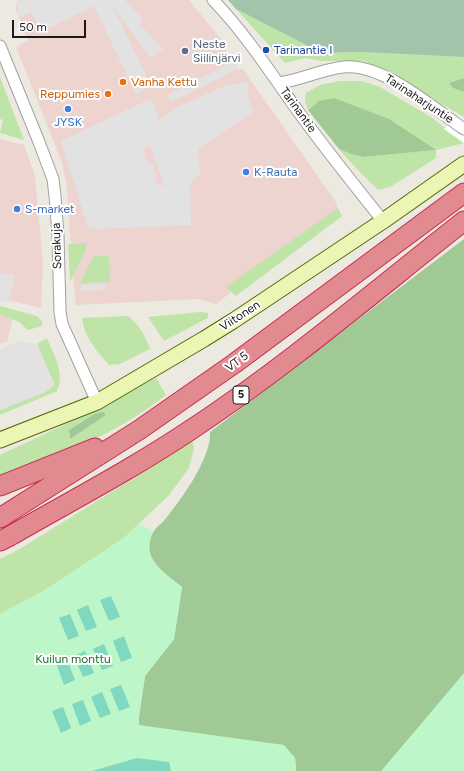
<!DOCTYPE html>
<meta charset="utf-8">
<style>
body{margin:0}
#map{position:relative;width:464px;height:771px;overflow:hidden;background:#ece9e0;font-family:Figtree,sans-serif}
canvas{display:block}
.scale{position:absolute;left:12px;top:20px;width:74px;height:18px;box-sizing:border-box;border:2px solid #1a1a1a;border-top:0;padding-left:5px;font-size:12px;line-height:14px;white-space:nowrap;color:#1a1a1a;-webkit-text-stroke:3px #fff;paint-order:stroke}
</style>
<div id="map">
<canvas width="464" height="771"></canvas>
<div class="scale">50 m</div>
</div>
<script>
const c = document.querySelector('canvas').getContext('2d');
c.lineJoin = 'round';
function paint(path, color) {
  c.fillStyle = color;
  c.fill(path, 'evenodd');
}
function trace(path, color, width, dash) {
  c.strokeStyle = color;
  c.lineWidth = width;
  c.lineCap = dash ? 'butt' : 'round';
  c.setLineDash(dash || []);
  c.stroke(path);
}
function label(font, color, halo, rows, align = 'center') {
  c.font = font + ' Figtree,sans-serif';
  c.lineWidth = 4;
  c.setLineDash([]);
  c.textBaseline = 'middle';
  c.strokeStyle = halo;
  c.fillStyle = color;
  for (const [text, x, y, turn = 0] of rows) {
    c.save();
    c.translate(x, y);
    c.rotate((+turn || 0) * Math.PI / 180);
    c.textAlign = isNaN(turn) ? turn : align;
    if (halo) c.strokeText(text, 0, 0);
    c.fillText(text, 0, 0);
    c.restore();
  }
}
const commercial = new Path2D(`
 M18,0h171l37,45 -1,27 18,-3 94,135v7l-121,93 -18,-5 -122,6 -3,-26 -6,-92 -5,-24 -6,-16 -40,-100 12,-7 -12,-31v-4z
 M0,139l24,6 11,31 8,87 -2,45 -41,-10z
 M0,308l14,4 -7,30 -7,2z`);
const grass = new Path2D(`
 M236,9l86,44 38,-1 104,5v21l-15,5 4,5 11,4v25l-58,-34 -22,-14 -22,-8h-41l-15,-3 -21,5z
 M0,77l3,8 21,55 -24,-7 3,-13 -3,-1z
 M339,81h23l18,6 51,30 33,26 -28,7v8l-46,29 -12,3 -22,-22 -17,-19 12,5 12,3 72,-7 -116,-49 -11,9 -3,-9 1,-8 14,-8z
 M338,208l4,8 -106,80 -10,-9z
 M86,243v7l-16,32 -2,-38z
 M94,256h15l1,26 -30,1z
 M0,306l37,10 5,5v5l-14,4 -9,-8 -19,-8z
 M200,312l8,1v5l-44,23 -16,-24z
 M128,316c11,8 18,21 22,33l-30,15 -11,1c-12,-14 -25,-28 -27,-47z
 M47,338c7,17 18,35 10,53l-57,24v-5l45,-18 9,-7 -17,-41z
 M156,378l10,17c-48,39 -109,61 -166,85v-25l85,-40zM94,414l12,1 -36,23 -1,-8z
 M192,438l2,11 -5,19 -20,27 -45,43 -82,54 -42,22v-55l18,-9 148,-92z`);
const forest = new Path2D(`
 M464,78v14l-11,-4 -4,-5z
 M334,98l55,21 47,31 -73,7 -12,-3 -12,-5 -31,-39 11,-9z
 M464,239v532h-168l-1,-13 -156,-33 -84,17 84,-26 6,-40 29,-37 8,-52c-9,-7 -26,-19 -31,-29 -3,-8 -2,-20 3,-27 3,-5 9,-8 12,-13 16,-19 46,-62 44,-86z
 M103,412l3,3 -36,24 -1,-9 25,-16z`);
const cemetery = new Path2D(`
 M228,0h236v57l-104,-5 -38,1 -86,-44z`);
const park = new Path2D(`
 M138,524l15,7c-1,4 -4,8 -4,12 -2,20 20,33 33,44l-8,52 -29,37 -6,41v8l145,20 11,13 1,13h-296v-157l42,-22 82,-54z
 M464,673v98h-82v-1z`);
const pitch = new Path2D(`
 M111,596l9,21 -11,4 -9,-21z
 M88,605l9,22 -11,4 -9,-21z
 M70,614l9,22 -11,4 -9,-22z
 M124,636l8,22 -11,4 -8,-21z
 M104,644l9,22 -11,4 -9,-21z
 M85,651l9,22 -11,4 -9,-21z
 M67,659l8,21 -11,5 -8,-22z
 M121,685l9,22 -11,4 -9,-22z
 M102,692l9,22 -11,4 -9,-21z
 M83,700l8,21 -11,5 -8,-22z
 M63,707l8,21 -10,5 -9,-22z
 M137,758l32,4 2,9h-79z`);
const parking = new Path2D(`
 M20,0h105l18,19 -4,4 24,27 -12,8 -38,-51 38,79 -14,8 -3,-4 -40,-84 -53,26 -9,-20 -13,5 -2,-10 1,-6z
 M235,61l4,8 -68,33 -4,-7z
 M248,82v16l6,13 -56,38 2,26 -10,8 1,42 -95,4 -8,-2 -27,-86 89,-42 4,6 5,15 17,-12 51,-23zM150,145l14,40 -6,1 -5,-22 -7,-4 -3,-11z
 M0,272l15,4 -7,26 -8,-2z
 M105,284v6l-24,1v-6z
 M19,341l18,3 18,41 -10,7 -45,18v-61z`);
const pier = new Path2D(`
 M460,117l4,3v23l-20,-14z`);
const street = new Path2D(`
 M213,0c33,34 59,75 87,114 27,37 55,72 83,107
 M0,46l39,96 14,37 2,17 3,39 2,77 2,12 35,78
 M279,83c22,-3 43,-14 65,-16 39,-4 89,41 120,62`);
const secondary = new Path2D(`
 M0,440l97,-38 107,-63 29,-18 150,-100 81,-57`);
const highway = new Path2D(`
 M0,486l95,-38
 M0,518l139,-88 96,-67 229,-170
 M0,541l10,-5c61,-35 124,-68 182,-107 95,-63 183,-138 272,-208`);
const markers = [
 [266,50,4,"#1a4fb4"],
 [185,51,4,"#5c6f8a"],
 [123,82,4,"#e8710a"],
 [108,94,4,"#e8710a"],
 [68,109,4,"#3f7fe0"],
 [246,172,4,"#3f7fe0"],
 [17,209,4,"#3f7fe0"]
];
const shields = [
 [241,395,16]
];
const shieldNames = [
 ["5",241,395]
];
const serviceNames = [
 ["Neste",193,44],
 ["Siilinjärvi",193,58]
];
const transitNames = [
 ["Tarinantie I",274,50]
];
const foodNames = [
 ["Vanha Kettu",131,82],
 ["Reppumies",100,94,"right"]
];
const streetNames = [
 ["Tarinaharjuntie",419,99,33],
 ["Tarinantie",298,110,54],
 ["Sorakuja",57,246,-92],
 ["Viitonen",240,316,-33],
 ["VT 5",237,362,-36]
];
const shopNames = [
 ["JYSK",68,122,"center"],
 ["K-Rauta",254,172],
 ["S-market",25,209]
];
const parkNames = [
 ["Kuilun monttu",73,659]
];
paint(commercial, '#edd4cf');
paint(grass, '#bee5a7');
paint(forest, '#a0c996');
paint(cemetery, '#a2c4ab');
paint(park, '#bdf6c8');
paint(pitch, '#80d8c0');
paint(parking, '#e2e2e2');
paint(pier, '#fff');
trace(street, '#a1a1a1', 13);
trace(secondary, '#546909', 17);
trace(highway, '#cc2b50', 21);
trace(street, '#fff', 11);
trace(secondary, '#ebf6b4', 15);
trace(highway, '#e18a90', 19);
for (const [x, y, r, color] of markers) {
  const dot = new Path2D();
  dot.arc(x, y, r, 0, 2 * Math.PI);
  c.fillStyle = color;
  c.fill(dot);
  trace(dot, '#fff', 1.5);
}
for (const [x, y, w] of shields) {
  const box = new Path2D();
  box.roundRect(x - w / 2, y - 9, w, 18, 3);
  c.fillStyle = '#fff';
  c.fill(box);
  trace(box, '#1a1a1a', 1);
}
label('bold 11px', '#1a1a1a', null, shieldNames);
label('12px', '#4e5e75', '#fff', serviceNames, 'left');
label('12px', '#164399', '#fff', transitNames, 'left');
label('12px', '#c56008', '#fff', foodNames, 'left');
label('12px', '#1a1a1a', '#fff', streetNames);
label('12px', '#366cbe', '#fff', shopNames, 'left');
label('12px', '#107123', '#fff', parkNames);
</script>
